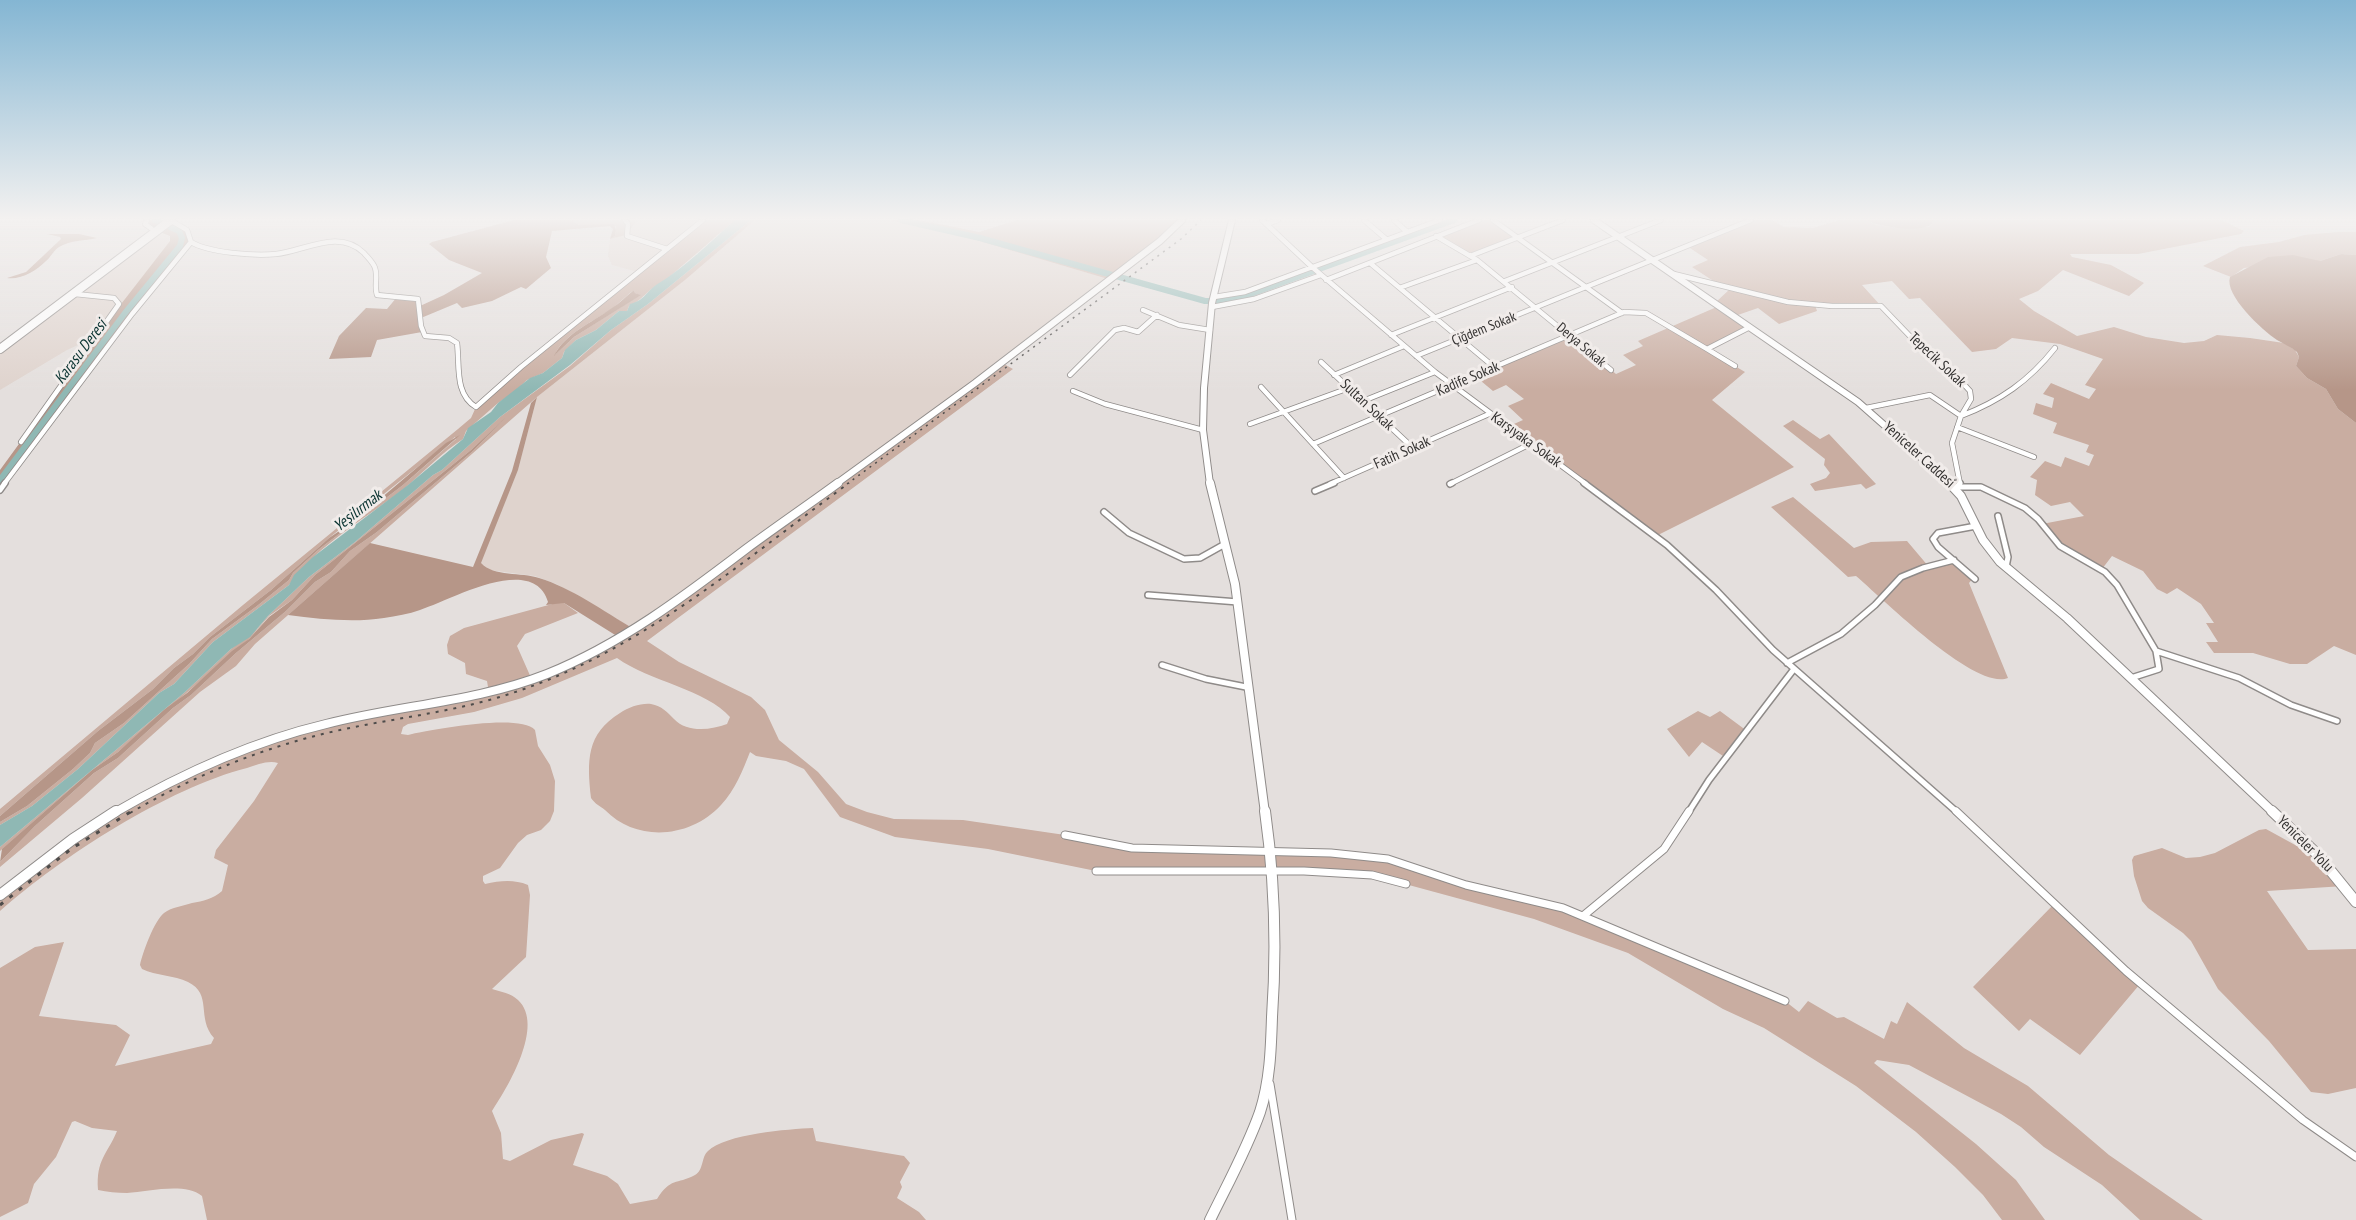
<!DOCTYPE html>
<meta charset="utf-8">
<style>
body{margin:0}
canvas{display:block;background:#e4dfdd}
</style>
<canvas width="2356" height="1220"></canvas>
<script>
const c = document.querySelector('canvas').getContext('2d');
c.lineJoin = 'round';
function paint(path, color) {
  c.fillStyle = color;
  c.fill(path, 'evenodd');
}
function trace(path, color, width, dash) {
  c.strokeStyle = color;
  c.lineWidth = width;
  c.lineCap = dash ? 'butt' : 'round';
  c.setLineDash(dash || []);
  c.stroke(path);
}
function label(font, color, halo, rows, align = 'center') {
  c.font = font + ' "PT Sans Narrow",sans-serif';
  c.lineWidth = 6;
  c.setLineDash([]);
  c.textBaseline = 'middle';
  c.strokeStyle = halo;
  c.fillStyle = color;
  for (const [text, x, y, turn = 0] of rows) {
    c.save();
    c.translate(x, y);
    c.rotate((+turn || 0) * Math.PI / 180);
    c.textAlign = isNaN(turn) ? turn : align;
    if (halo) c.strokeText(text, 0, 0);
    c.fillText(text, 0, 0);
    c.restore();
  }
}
const built = new Path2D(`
 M637,220h66l-65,52 -26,-7 -4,-9 2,-17 18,-6z
 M755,220h134l87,20 132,39 -75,60 -399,290 -78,-45 -21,-8 -46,-6 -5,-3 -4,-4 38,-93 19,-73 148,-117z
 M156,231l14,5 -2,9 -70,91 -31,14 -67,40v-41z`);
const green = new Path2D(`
 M571,220h66l-11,15 -16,4 5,-3 1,-10 -37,-1z
 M703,220h32c-23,20 -45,39 -69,60 -4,3 -8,4 -12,7 -9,7 -14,14 -25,19l-2,5h-8l-23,19 -20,10 -12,12 -2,6 -19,15 -16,7 -14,13 -15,10 -32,28 -3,8c-21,13 -38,32 -57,48 -39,31 -88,57 -117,98l-76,57 -39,42 -15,9 -81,76 -46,37 -32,19v-3l27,-16 46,-37 17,-16 5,-10 29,-20 65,-59 23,-25 45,-33 32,-26 4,-7 25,-23 85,-65 53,-46 -1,-2 -126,101 -58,52 -61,47 -17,17 -19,14 -21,21 -55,42 -98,85v-7l243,-204 215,-176 13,-11 5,-11 45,-40zM634,290l1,3 5,2 -66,42 -19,18c7,-20 41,-35 58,-47 7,-6 14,-13 21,-18z
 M751,220h4l-70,60 -148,117 -282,247 -19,22 -36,26 -118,106 -82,69v-5l35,-36 59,-53 24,-15 55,-50 18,-13 45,-42 50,-42 29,-29 16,-10 19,-21 27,-19 96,-81 29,-30 -31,29 -156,125 -23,25 -23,16 -20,23 -131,113 -26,18 -92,81v-4l184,-154 47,-44 26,-20 11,-13 41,-39 46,-35 78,-67 9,-5 58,-53 70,-51 41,-36 37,-26z
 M889,220h29l61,12 39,-12h164l-74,59 -132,-39z
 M1479,220h14l25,17 -48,19 -34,-20z
 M1751,220h21l12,7 29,1 27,-8h26l10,5 23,3 30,-1 4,-4 -1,-3h289l23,11 -3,3 -103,20h-68l2,3 39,8 33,18 -15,13 -66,-26 -25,21 -19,8 15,12 43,25 37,-9 32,10 38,6 20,-2 13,-6 33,3 34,5 11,7 4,7 -3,9 11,12 19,11 12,20 18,14v232l-22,-9 -27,18h-17l-37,-11h-39l-8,-11h12l-12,-19h8l-13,-19 -24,-16 -10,6 -10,-5 -14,-18 -31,-15 -10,13 -42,-23 -18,-22 42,-8 -14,-14 -19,4 -16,-11 2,-15 -7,-3 15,-16 16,6 4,-10 24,9 5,-11 -8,-3 3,-7 -36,-12 4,-10 -24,-9 3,-11 16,5 2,-10 -11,-4 8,-11 38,16 7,-10 -11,-4 18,-26 -43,-15 -48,-6 -16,11 -24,3 -52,-54 -11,1 -17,-18 -30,4 19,21 -66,-1 2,6 -38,13 -21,-16 -23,8 15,11 -42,23 37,22 -33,28 82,67 -138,69 -149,-109 16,-7 -15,-14 16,-7 -18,-14 -13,6 -18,-15 95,-41 46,39 20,-9 -13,-10 20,-9 -5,-5 81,-35 -4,-3 16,-15 -13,-4 -26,-17 16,-7 -21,-14z
 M2338,232h18v23l-15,-1 -21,7 -76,7 -13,9 -28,-11 37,-19 39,-5 25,-7z
 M1002,363l11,6 -366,272 32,21 72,35 14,13 14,30 39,32 28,32 21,8 27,7 69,1 102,15 48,10 275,14 58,20 93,22 246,100 14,11 9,-11 29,17 7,-1 40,22 7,-18 6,3 10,-22 57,46 64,38 81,69 94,65h-63l-38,-35 -58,-38 -23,-20 -20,-13 -92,-49 -32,-5 -3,3 102,81 40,36 29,40h-43l-19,-25 -28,-28 -39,-35 -60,-46 -92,-58 -41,-19 -95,-56 -94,-34 -162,-44 -276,-4 -108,-22 -93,-12 -55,-20 -36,-48 -18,-8 -30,-5 -6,-4c-7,18 -15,38 -29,53 -30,33 -84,38 -116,5 -5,-4 -10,-6 -14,-12 -4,-37 -5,-64 29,-85 9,-6 21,-10 31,-9 11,2 16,8 23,15 13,14 37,11 53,5l3,-7c-23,-27 -81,-36 -113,-59l-95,40 -48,14 -66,12 -5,3 -2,7 7,1c22,-5 112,-22 127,-5l3,16 12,19 5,16 -1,30 -4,10 -9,9 -14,5 -9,8 -18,25 -17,8v5l2,3c15,-3 28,-5 43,1l2,10 -4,62 -34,32c9,3 19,4 26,11 27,25 -10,87 -26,111l9,22 2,26 7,2 41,-21 31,-7 2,1 -11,31 34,11 11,8 12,20 27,-5c14,-22 19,-14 38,-24 9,-5 6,-18 13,-24 17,-17 81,-22 105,-23l3,13 88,15 6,7 -10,19 2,5 -5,11 22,14 7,8h-719l-5,-24c-18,-14 -54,-4 -75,-3 -10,0 -20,-1 -29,-3 -2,-31 9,-35 19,-59l-25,-3 -17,-7 -3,1 -16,35 -22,27 -6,19 -28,14v-249l35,-21 29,-5 -25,74 77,9 14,10 -15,31 96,-22 3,-6c-18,-20 -1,-44 -26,-56 -14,-7 -32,-6 -46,-13l-2,-4c3,-13 14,-44 24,-52 8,-6 19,-7 28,-10 11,-2 21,-4 30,-12l6,-26 -14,-7 2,-8 38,-49 24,-38c-10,-3 -21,2 -31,5 -79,20 -186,89 -247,143v-16l48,-39 115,-71 144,-56 182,-36 -2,-12 -21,-7 -1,-11 -17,-9 -1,-9 3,-9 14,-8 92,-25h8l14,10 -53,21 -8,12 15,34 77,-36z
 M1793,420l27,19 9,-5 47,50 -10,5 -5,-5 -46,7 -5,-7 16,-6 4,-5 -6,-8 1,-6 -42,-33z
 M1793,497l61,51 17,-6 36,-1 22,26 25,-7 20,17 -5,6 39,95c-33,13 -126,-80 -152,-102l-8,1 -77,-70z
 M1698,711l12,6 10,-6 27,20 -21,27 -24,-16 -13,15 -22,-28z
 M2266,829l31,17 17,5 30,35 -77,5 41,59 48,-1v139l-28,6 -17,-2 -42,-51 -51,-52 -27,-48 -8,-8 -35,-25 -6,-7 -8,-25 -2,-16 2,-4 28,-8 24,10 14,-1 15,-4 44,-23z
 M2054,904l86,80 -60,71 -50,-36 -11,12 -46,-44z`);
const forest = new Path2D(`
 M147,220c25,0 29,-1 44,19l-191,251v-20l118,-162 52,-67v-5l-23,-9z
 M514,220h57l8,5 35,-1 2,6 -1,6 -5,3 3,-10 -3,-3 -58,5 -6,26 5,11 -25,21 -5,-2 -29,14 -30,7 -5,-5 -36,15 1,14 -45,8 -6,17 -42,2 10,-23 27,-28 21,1 10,-12h17l6,9 24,-11 38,-22 -33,-13 -20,-16 3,-2z
 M1866,220h66l1,3c-11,11 -54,4 -67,-3z
 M47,234h32l18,4c-13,3 -26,2 -38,9 -6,4 -8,10 -13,14 -10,10 -25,19 -39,17l19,-6 35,-33 -1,-2z
 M2341,254l15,1v168l-18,-14 -12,-20 -19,-11 -11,-12 3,-9 -2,-5c-6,-5 -13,-8 -20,-12 -15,-10 -53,-45 -47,-63l38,-20 25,-2 27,6z
 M634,290l1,3 6,2 -67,42 -20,19c10,-22 39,-34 58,-48 8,-5 14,-12 22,-18z
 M537,397l-19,73 -37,93c13,14 40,9 58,15 33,10 64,33 95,51l-14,9 -56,-35 -18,2 2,-3c-15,-50 -99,-1 -128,8 -11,4 -24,6 -36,8 -32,5 -64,1 -96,-3l82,-72 103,24 39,-96 19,-68z
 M505,418l-32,33 -96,81 -27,19 -19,21 -16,10 -29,29 -50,42 -45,42 -18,13 -55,50 -24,15 -59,53 -35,36 2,-13 90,-79 26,-18 47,-43 22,-16 45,-42 17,-12 20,-22 23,-17 23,-25 156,-125z
 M460,435l-57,50 -85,65 -25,23 -4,7 -32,26 -45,33 -23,25 -65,59 -29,20 -5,10 -17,16 -46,37 -27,16v-6l98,-85 55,-42 21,-21 19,-14 17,-17 61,-47 58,-52 25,-17 92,-78z`);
const water = new Path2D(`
 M735,220h16l-103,84 -37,26 -41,35 -70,52 -58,53 -9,5 -78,67 -46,35 -41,39 -18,21 -19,12 -47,44 -184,154v-22l32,-19 46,-37 81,-76 15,-9 39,-42 76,-57 5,-10 19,-18 95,-72 55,-46 5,-11 23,-16 7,-9 32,-25 13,-5 19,-15 3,-8 11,-10 20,-10 23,-19h8l3,-7c15,-4 15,-11 26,-19 30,-18 54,-43 79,-65z`);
const canal = new Path2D(`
 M901,220l79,18 225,63h22l21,-6 206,-75
 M0,480l125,-167 55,-67 2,-8 -3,-7 -24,-11`);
const streetFar2 = new Path2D(`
 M147,220l-2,4 7,5
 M625,220l3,4 -1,12 40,13
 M1262,220l50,47 123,105 151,112
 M1364,220l22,19
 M1394,220l13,12
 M1493,220l129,93
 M1266,224l12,-4
 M1436,236l41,24 134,110
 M191,242c19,11 63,14 85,12 29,-3 63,-26 88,-1 3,4 9,9 11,15 3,8 -1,18 2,27l41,4 3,27 4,10 24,2 8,5c3,22 -3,51 19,64l45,-40 182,-147
 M1470,256l93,-36
 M1370,263l124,104
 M1674,274l114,28 44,4h49l47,49 21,13 21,23 1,8 -10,17 -9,27 8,41
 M1326,280l153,-60
 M1505,281l156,-61
 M1402,287l75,-27
 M1214,297l31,-5 195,-72
 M1212,307l42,-8 67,-24
 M1143,310l36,15 31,5
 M1391,335l121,-48
 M1707,349l28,17
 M1416,356l335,-136
 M1321,362l92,86
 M1070,375l45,-45 9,-2 14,4 19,-17
 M1334,375l70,-29
 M1261,387l83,91
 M1073,391l32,13 98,26
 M1363,401l72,-29
 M1866,408l64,-13 31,21c39,-15 68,-35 94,-68
 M1250,424l99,-36
 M1957,427l77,30
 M21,442l98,-138 -5,-6 -39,-4
 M1313,444l311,-132 22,1 61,36 43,-22
 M4,484l128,-170 59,-72 -4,-12 -17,-10
 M1330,484l159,-70
 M1450,484l80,-40`);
const streetFar1 = new Path2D(`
 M1584,483l83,62 49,45 57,60 185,163
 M1450,484l2,-1
 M1959,487h22l44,21 13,11 22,27 45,26 12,13 39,66
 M1956,488l4,-5
 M0,490l5,-7
 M1315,491l19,-8
 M1104,512l25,21 55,26 16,-1 25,-14
 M1998,516l10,41 -2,10
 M1975,579l-37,-32 -5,-8 5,-6 38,-7
 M1148,595l90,7
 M1787,663l54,-29 34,-29 26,-28 22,-9 31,-8
 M1162,665l44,14 40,8
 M2131,678l28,-9 -3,-18 83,27 52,27 46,16
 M1688,813l21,-33 85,-111`);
const street = new Path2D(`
 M1956,811l170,160 177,149 53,37
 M1065,835l67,13 199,5 57,6 78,26 97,23 222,93
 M1096,871h208l68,4 34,9
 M1583,916l81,-67 25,-38
 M1270,1084l22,136`);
const secondaryFar2 = new Path2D(`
 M1594,220l264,182 93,82
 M836,484l139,-101 185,-142 22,-21
 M1210,484l-7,-54 1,-42 8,-85 20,-83`);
const secondaryFar1 = new Path2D(`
 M1210,483l25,101 30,229
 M1949,483l12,13 22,44 17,22 67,56 207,195
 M114,813c67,-39 136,-71 212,-89 73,-19 150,-22 221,-50 74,-30 136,-77 199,-125 31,-23 62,-44 92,-66`);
const secondary = new Path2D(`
 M2272,811l45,43 39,48
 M0,895l73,-56 43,-28
 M1210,1220c17,-35 37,-71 50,-108 10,-31 11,-63 12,-95 5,-72 3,-135 -7,-206`);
const highway = new Path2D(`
 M0,349l171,-129`);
const railFar2 = new Path2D(`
 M847,484l334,-245 20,-19`);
const railFar1 = new Path2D(`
 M130,813c65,-38 136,-67 210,-83 60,-13 123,-19 181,-40 123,-42 224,-131 328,-207`);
const rail = new Path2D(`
 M0,905l71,-56 61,-38`);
const farStreetnames = [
 ["Çiğdem Sokak",1484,329,-22],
 ["Derya Sokak",1581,345,40]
];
const streetNames = [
 ["Tepecik Sokak",1937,360,43],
 ["Kadife Sokak",1468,379,-23],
 ["Sultan Sokak",1367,405,43],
 ["Karşıyaka Sokak",1526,440,36],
 ["Fatih Sokak",1402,453,-24],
 ["Yeniceler Caddesi",1919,455,42],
 ["Yeniceler Yolu",2305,844,45]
];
const waterNames = [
 ["Karasu Deresi",81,352,-53],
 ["Yeşilırmak",358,511,-38]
];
paint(built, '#dfd3cd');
paint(green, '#c9ada1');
paint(forest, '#b69688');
paint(water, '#8fb8b4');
trace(canal, '#8fb8b4', 6);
trace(streetFar2, '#8f8b89', 6);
trace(streetFar1, '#8f8b89', 8);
trace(street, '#8f8b89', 9);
trace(secondaryFar2, '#8f8b89', 8);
trace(secondaryFar1, '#8f8b89', 10);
trace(secondary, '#8f8b89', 12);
trace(highway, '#8f8b89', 10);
trace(streetFar2, '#fff', 4.5);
trace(streetFar1, '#fff', 5);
trace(street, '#fff', 7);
trace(secondaryFar2, '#fff', 6);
trace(secondaryFar1, '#fff', 8);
trace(secondary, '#fff', 10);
trace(highway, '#fff', 8);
trace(railFar2, '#4e4c4b', 1.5, [2, 5]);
trace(railFar1, '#4e4c4b', 2, [3, 6]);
trace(rail, '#4e4c4b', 3, [4, 8]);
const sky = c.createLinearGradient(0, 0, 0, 390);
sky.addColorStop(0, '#84b6d3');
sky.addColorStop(0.56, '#f3f1f0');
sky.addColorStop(1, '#f3f1f000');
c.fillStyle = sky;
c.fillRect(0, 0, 2356, 390);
label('14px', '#333130', '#f1ecea', farStreetnames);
label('15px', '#333130', '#f1ecea', streetNames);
label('italic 16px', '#0a3331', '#f1ecea', waterNames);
</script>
